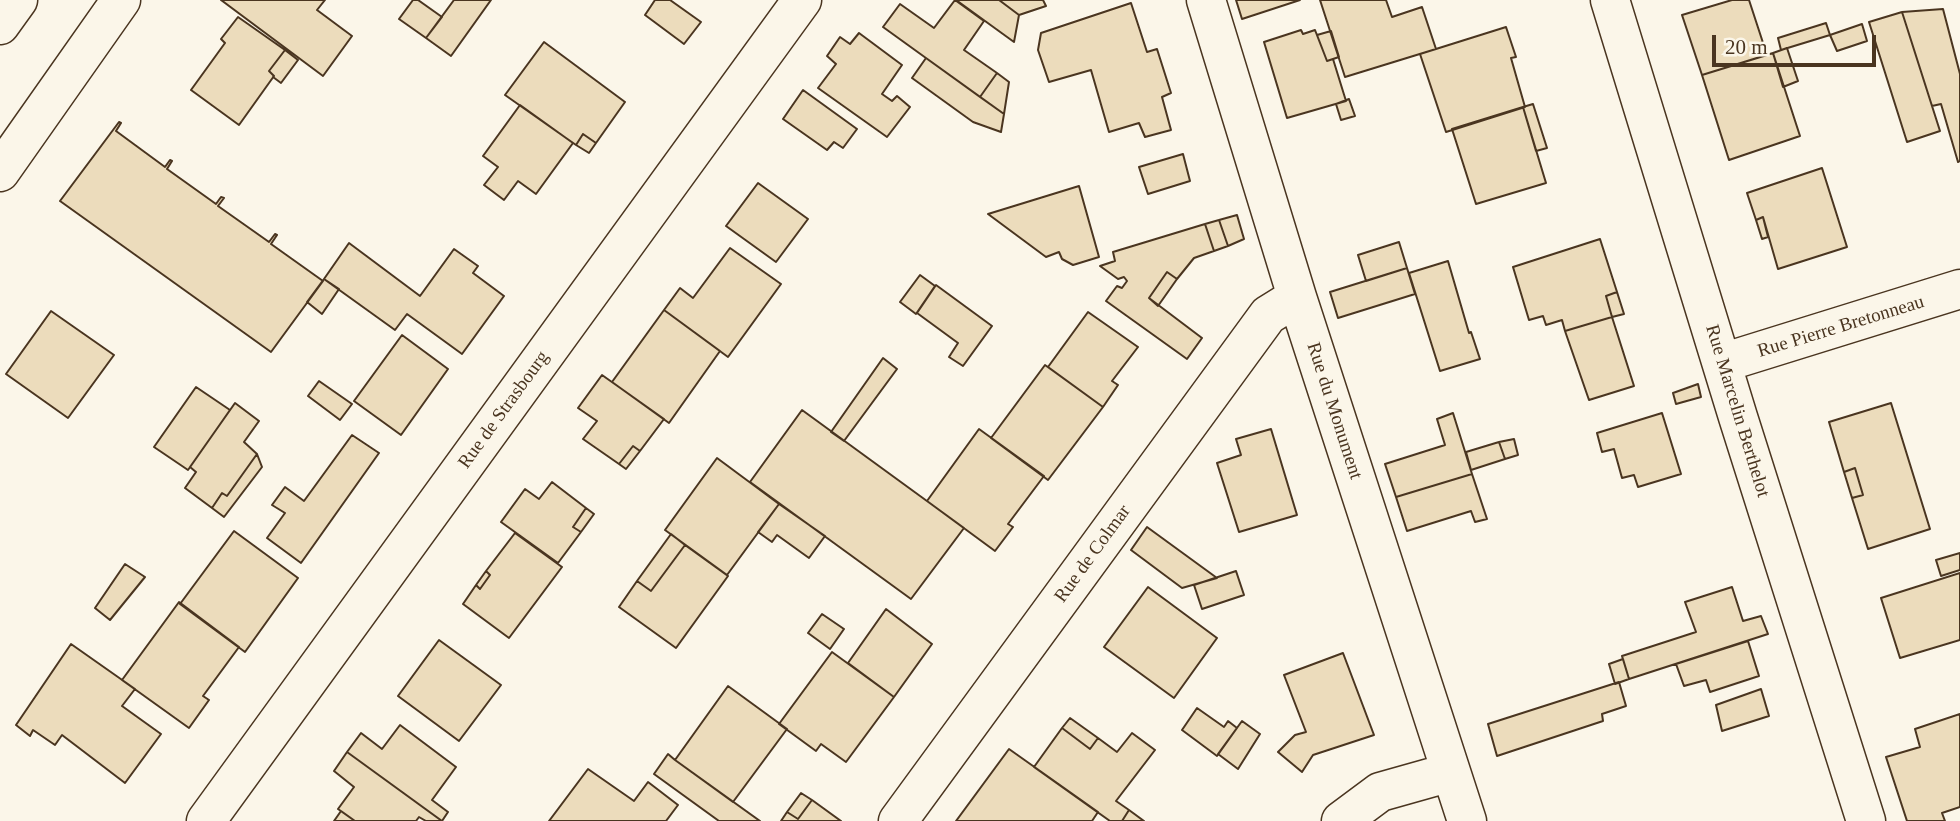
<!DOCTYPE html>
<style>
body{margin:0}
#map{position:relative;width:1960px;height:821px;overflow:hidden;background:#fbf6e9;font-family:Georgia,serif}
canvas{display:block}
.scale{position:absolute;left:1712px;top:35px;width:164px;height:32px;box-sizing:border-box;border:4px solid #4a3520;border-top:0;padding-left:9px;font-size:21px;line-height:24px;white-space:nowrap;color:#4a3520;-webkit-text-stroke:5px #fbf6e9;paint-order:stroke}
</style>
<div id="map">
<canvas width="1960" height="821"></canvas>
<div class="scale">20 m</div>
</div>
<script>
const c = document.querySelector('canvas').getContext('2d');
c.lineJoin = 'round';
function paint(path, color) {
  c.fillStyle = color;
  c.fill(path, 'evenodd');
}
function trace(path, color, width, dash) {
  c.strokeStyle = color;
  c.lineWidth = width;
  c.lineCap = dash ? 'butt' : 'round';
  c.setLineDash(dash || []);
  c.stroke(path);
}
function label(font, color, halo, rows, align = 'center') {
  c.font = font + ' Georgia,serif';
  c.lineWidth = 5;
  c.setLineDash([]);
  c.textBaseline = 'middle';
  c.strokeStyle = halo;
  c.fillStyle = color;
  for (const [text, x, y, turn = 0] of rows) {
    c.save();
    c.translate(x, y);
    c.rotate((+turn || 0) * Math.PI / 180);
    c.textAlign = isNaN(turn) ? turn : align;
    if (halo) c.strokeText(text, 0, 0);
    c.fillText(text, 0, 0);
    c.restore();
  }
}
const building = new Path2D(`
 M221,0h104l-8,10 35,26 -29,40z
 M413,0h5l24,17 -16,21 -27,-19z
 M454,0h37l-40,56 -25,-18z
 M655,0h15l31,22 -17,22 -39,-29z
 M955,0l29,21 -20,29 33,23 -17,24 -97,-70 17,-23 34,24z
 M956,0h43l20,15 -5,27z
 M999,0h44l3,6 -27,9z
 M1236,0h64l-58,19z
 M1320,0h66l6,17 30,-10 14,42 -91,28z
 M1732,0h17l18,55 -65,20 -20,-60z
 M1131,3l16,49 10,-3 14,44 -9,4 9,33 -26,7 -6,-14 -30,9 -18,-62 -42,12 -11,-32 3,-17z
 M1943,9l17,65v87l-2,1 -17,-58 -9,2 -30,-94z
 M1902,12l38,119 -33,11 -38,-120z
 M238,17l47,33 -16,21 5,5 -35,49 -48,-35 34,-47 -4,-4z
 M1826,23l4,12 -49,15 -3,-12z
 M1862,24l5,17 -30,10 -7,-16z
 M1506,27l10,30 -5,1 14,49 -79,25 -26,-78z
 M1301,30l2,4 12,-4 12,31 6,-2 13,42 -59,17 -23,-76z
 M1331,31l8,26 -12,4 -10,-26z
 M859,33l43,32 -20,29 10,7 5,-5 13,11 -23,30 -69,-49 18,-24 -9,-8 13,-19 10,7z
 M544,42l81,60 -29,41 -13,-9 -7,11 -71,-50z
 M1787,48l11,33 -15,6 -10,-34z
 M285,50l13,10 -17,23 -8,-6 1,-1 -5,-5z
 M1773,53l27,83 -71,24 -27,-85z
 M926,58l78,56 -3,18 -28,-10 -61,-44z
 M997,73l12,9 -5,32 -24,-17z
 M803,90l54,39 -14,19 -9,-6 -7,8 -44,-31z
 M1349,99l6,17 -14,4 -5,-16z
 M1533,104l14,44 -11,3 -13,-44z
 M520,105l53,38 -37,51 -18,-13 -14,19 -20,-15 14,-18 -15,-11z
 M1523,107l23,76 -70,21 -24,-75z
 M119,122l2,1 -5,8 49,36 5,-7 2,1 -5,8 49,35 5,-7 3,1 -6,8 51,36 6,-8 2,1 -6,9 52,37 -52,71 -211,-151z
 M583,134l13,9 -7,10 -13,-8z
 M1183,154l7,27 -42,13 -9,-27z
 M1822,168l25,79 -69,22 -15,-52 -7,3 -9,-27z
 M758,183l50,36 -32,43 -50,-36z
 M1079,186l20,71 -26,8 -11,-6 -3,-7 -13,5 -58,-43z
 M1237,215l7,24 -16,7 -9,-26z
 M1763,217l5,20 -6,2 -6,-19z
 M1219,220l9,26 -14,5 -9,-27z
 M1205,224l9,27 -20,7 -17,21 -10,-7 -18,26 53,40 -15,21 -81,-58 11,-15 5,2 5,-7 -3,-4 -6,2 -18,-13 15,-5 -2,-9z
 M1600,239l17,53 -11,4 6,21 -47,14 -3,-11 -16,5 -3,-9 -14,4 -16,-53z
 M1399,242l8,26 -41,13 -8,-26z
 M349,243l71,53 34,-47 24,17 -5,7 31,23 -42,58 -55,-40 -12,16 -71,-51z
 M730,248l51,36 -53,73 -64,-47 16,-22 13,10z
 M1448,261l21,72 2,-1 9,27 -40,12 -31,-98z
 M1407,268l8,26 -77,24 -8,-26z
 M1167,272l10,7 -19,27 -9,-8z
 M920,275l15,11 -19,28 -16,-12z
 M324,279l15,10 -17,25 -15,-12z
 M936,285l56,41 -29,40 -14,-9 9,-14 -41,-30z
 M1617,292l7,22 -12,3 -6,-21z
 M664,310l56,41 -51,72 -57,-41z
 M51,311l63,44 -46,63 -62,-44z
 M1088,312l50,35 -26,34 6,4 -15,22 -55,-40z
 M1612,317l22,69 -45,14 -24,-69z
 M402,335l46,34 -47,66 -47,-34z
 M883,358l14,11 -53,72 -13,-9z
 M1045,365l58,42 -55,73 -57,-42z
 M602,375l62,44 -24,32 -7,-5 -14,18 -36,-25 14,-18 -19,-13z
 M319,381l33,23 -12,16 -32,-24z
 M1698,384l3,13 -25,7 -3,-11z
 M196,387l34,23 -42,60 -34,-23z
 M235,403l24,18 -15,21 13,12 -30,42 -5,-3 -10,15 -27,-20 11,-16 -6,-5z
 M1891,403l39,126 -62,20 -16,-51 11,-3 -8,-27 -11,4 -15,-50z
 M802,410l162,118 -53,71 -161,-117z
 M1453,413l19,61 -76,23 -11,-33 60,-19 -8,-26z
 M1662,413l19,61 -43,13 -4,-12 -12,3 -8,-29 -12,3 -5,-19z
 M979,429l65,47 -36,48 5,3 -18,24 -68,-50z
 M1271,429l26,86 -58,17 -22,-69 24,-8 -5,-16z
 M352,435l27,18 -78,110 -34,-25 18,-25 -13,-8 13,-18 19,14z
 M1514,439l4,16 -13,4 -6,-17z
 M1499,442l6,17 -34,11 -5,-18z
 M633,446l7,5 -14,18 -7,-5z
 M257,454l5,13 -38,50 -12,-9 10,-15 5,3z
 M717,458l62,46 -52,71 -62,-45z
 M1855,468l8,27 -11,3 -8,-26z
 M1472,474l15,45 -12,3 -4,-11 -64,20 -11,-34z
 M552,482l34,26 -13,19 8,5 -23,31 -57,-41 24,-33 14,10z
 M779,504l46,32 -16,22 -32,-23 -5,7 -14,-10z
 M586,508l8,6 -13,18 -8,-5z
 M1147,527l70,51 -35,10 -51,-38z
 M234,531l64,47 -53,74 -65,-48z
 M515,533l47,34 -53,71 -46,-34 13,-19 4,4 10,-14 -4,-4z
 M671,534l14,11 -34,46 -14,-10z
 M685,545l43,31 -52,72 -57,-41 18,-26 14,10z
 M1960,553v17l-19,6 -5,-16z
 M125,564l20,13 -35,43 -15,-12z
 M486,571l4,4 -10,14 -4,-4z
 M1236,571l8,24 -42,14 -8,-24z
 M1960,573v67l-60,18 -19,-60z
 M1148,587l69,51 -43,60 -70,-51z
 M1732,587l11,34 18,-5 7,18 -139,45 -7,-23 74,-24 -11,-30z
 M179,602l60,45 -36,49 6,4 -20,28 -67,-48z
 M886,609l46,35 -38,53 -46,-34z
 M822,614l22,15 -14,20 -22,-16z
 M439,640l62,45 -42,56 -61,-45z
 M1748,641l11,35 -49,16 -4,-12 -22,6 -8,-22z
 M71,644l64,45 -13,17 39,28 -36,49 -63,-48 -7,10 -22,-15 -3,6 -14,-11z
 M832,652l62,45 -48,65 -25,-18 -5,7 -37,-27z
 M1343,653l31,82 -61,20 -11,17 -24,-20 17,-17 11,-3 -22,-57z
 M1623,659l6,20 -14,5 -6,-20z
 M1619,682l7,24 -24,8 1,7 -106,35 -9,-32z
 M728,686l59,43 -54,73 -58,-42z
 M1761,689l8,27 -47,15 -6,-26z
 M1197,708l27,19 4,-6 9,7 -20,28 -35,-26z
 M1960,714v93l-18,6 3,8h-38l-21,-64 34,-10 -5,-18z
 M1070,718l28,20 -8,11 -28,-21z
 M1242,721l18,13 -22,35 -20,-15z
 M400,725l56,42 -24,33 16,12 -6,9 -95,-69 14,-19 21,16z
 M1062,728l28,21 8,-11 19,14 15,-19 23,17 -39,51 13,9 -7,11h-12l-76,-54z
 M1009,749l89,63 -6,9h-136z
 M347,752l95,69h-16l-7,-4 -3,4h-61l-17,-12 16,-22 -20,-16z
 M668,754l7,6 85,61h-41l-65,-47z
 M588,769l46,32 14,-19 30,23 -12,16h-117z
 M801,793l11,7 -14,19 -11,-7z
 M812,800l29,21h-60l6,-9 11,7z
 M1129,810l15,11h-22z
 M341,811l14,10h-21z`);
const minor = new Path2D(`
 M1206,0l91,297 170,524
 M1610,0l128,417 128,404
 M0,25l18,-25
 M0,172l121,-172
 M1722,363l238,-74
 M206,821l596,-821
 M898,821l370,-506 29,-18
 M1341,821l39,-29 71,-20`);
const streetNames = [
 ["Rue Pierre Bretonneau",1841,327,-17],
 ["Rue de Strasbourg",504,410,-54],
 ["Rue du Monument",1334,411,72],
 ["Rue Marcelin Berthelot",1737,411,73],
 ["Rue de Colmar",1093,554,-54]
];
paint(building, '#ecdcbc');
trace(building, '#4a3520', 2);
trace(minor, '#4a3520', 41);
trace(minor, '#fbf6e9', 38);
label('19px', '#4a3520', '#fbf6e9', streetNames);
</script>
